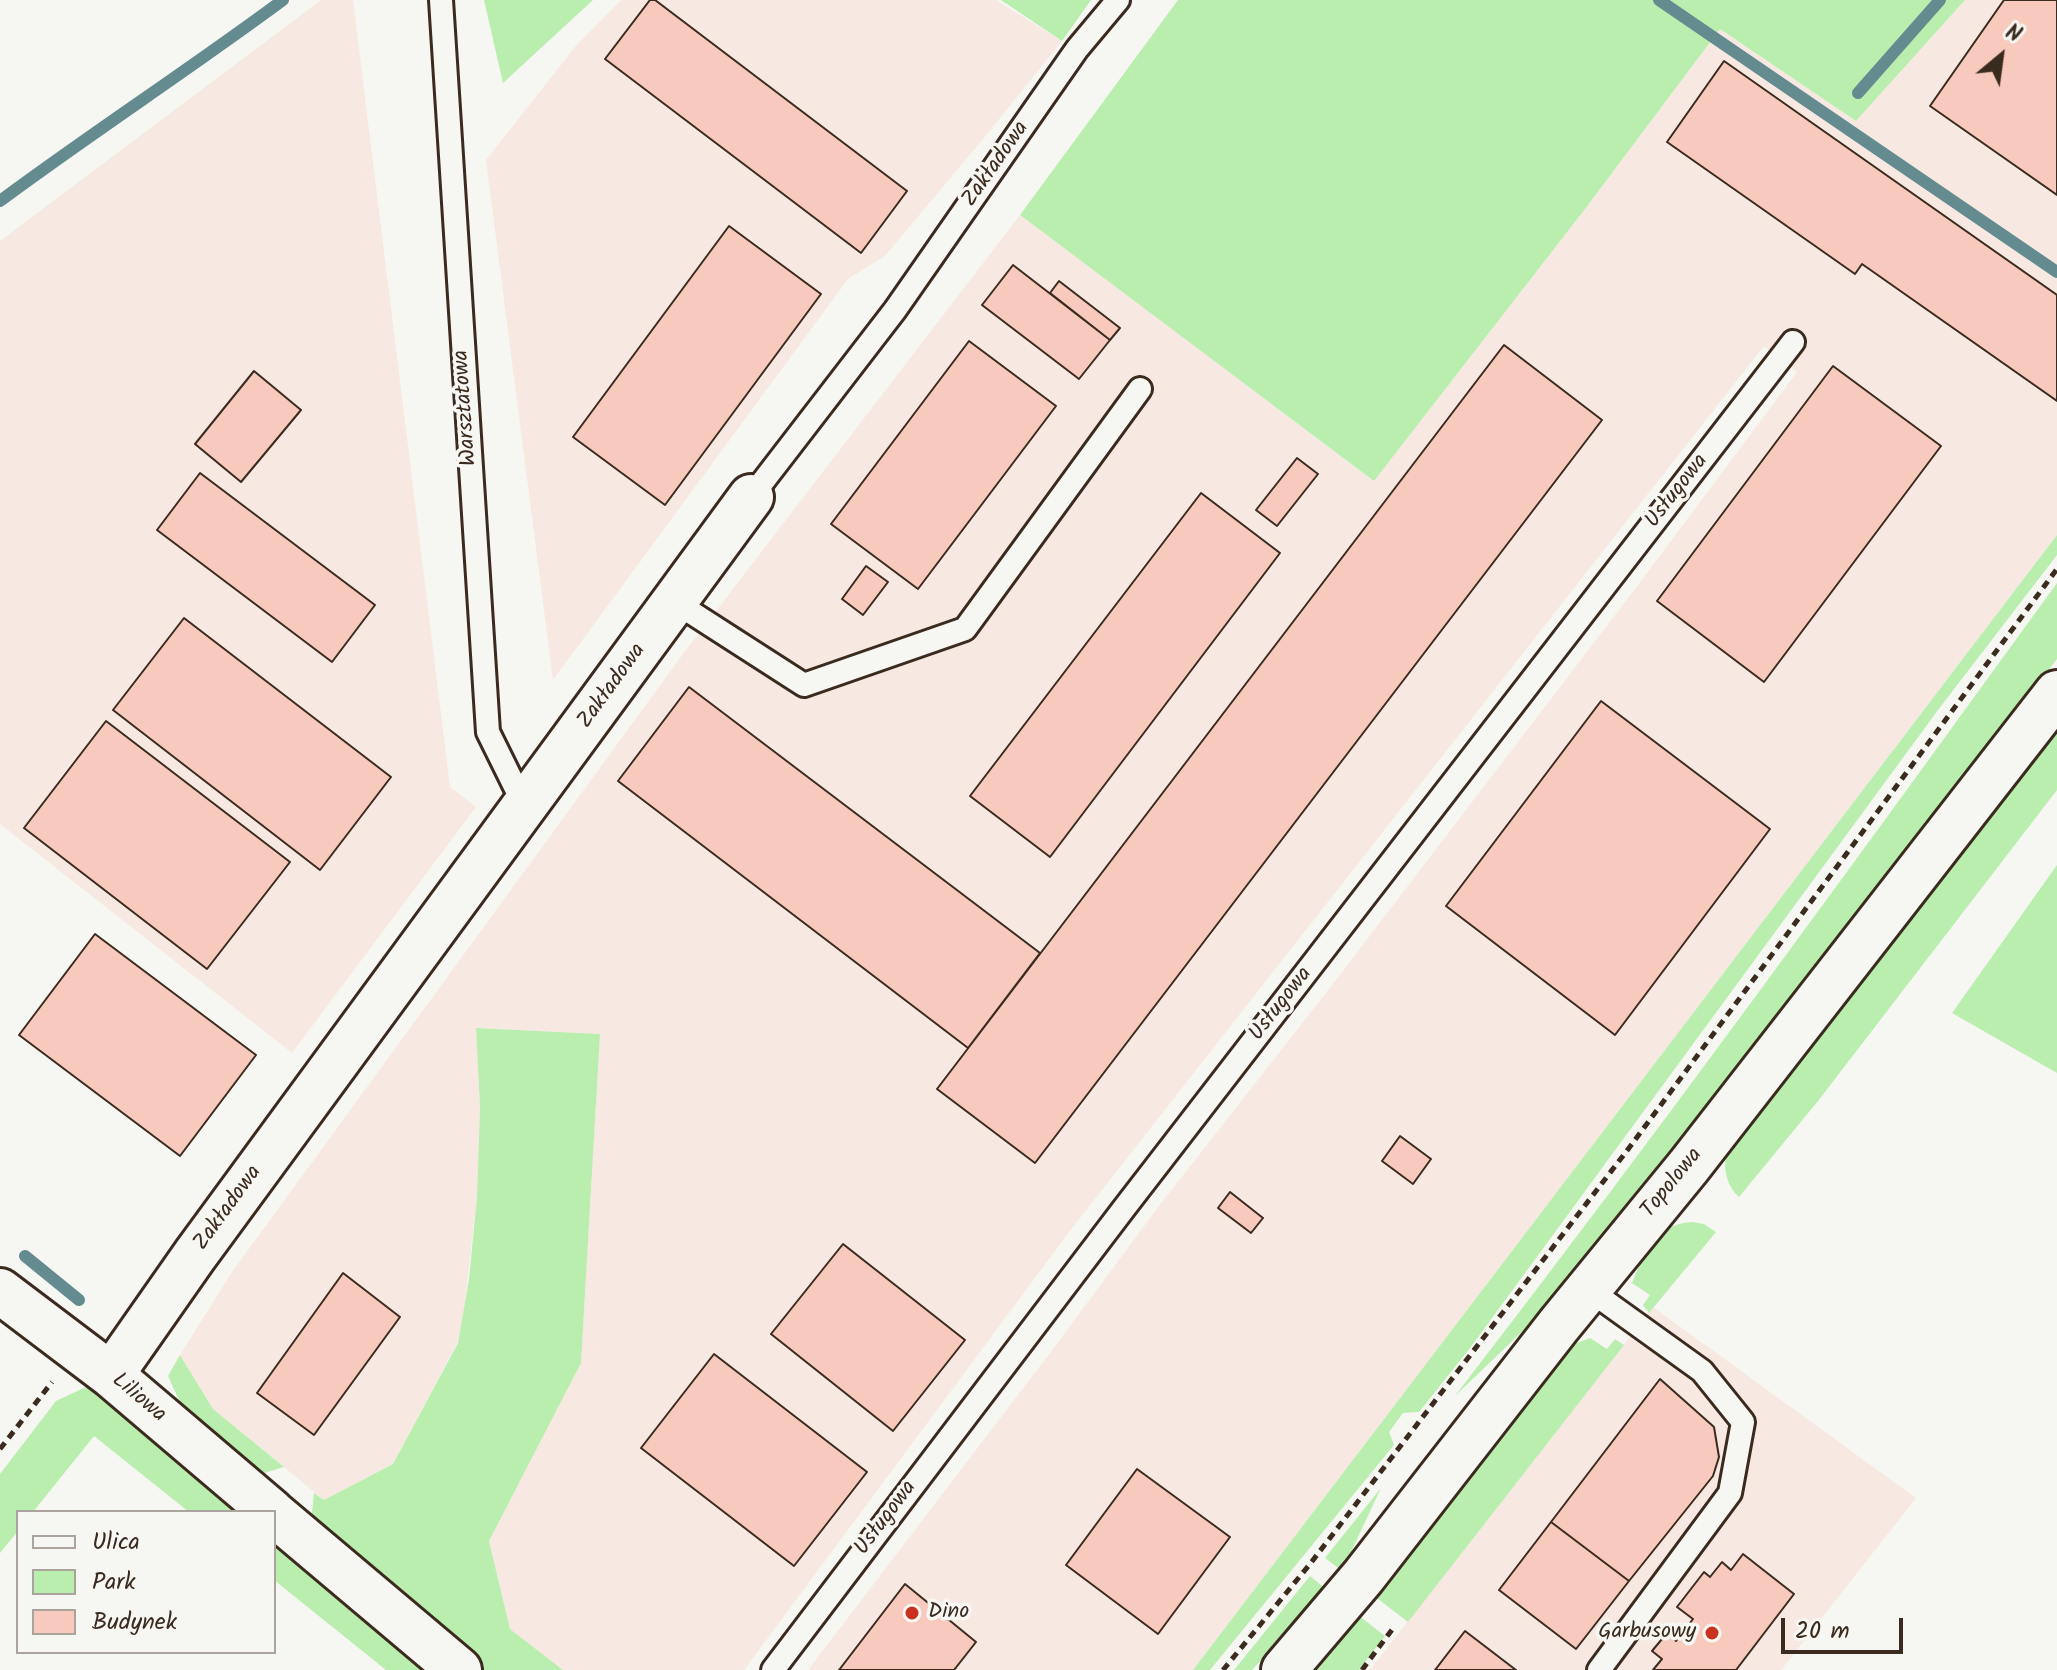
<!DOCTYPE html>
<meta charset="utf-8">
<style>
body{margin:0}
#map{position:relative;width:2057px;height:1670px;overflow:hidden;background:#f6f6f2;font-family:Kalam,sans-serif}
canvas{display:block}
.legend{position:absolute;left:16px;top:1510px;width:260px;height:144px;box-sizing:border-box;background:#f6f6f2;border:2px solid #aba49d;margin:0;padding:10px 14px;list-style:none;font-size:24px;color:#3b2a1e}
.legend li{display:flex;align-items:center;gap:16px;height:40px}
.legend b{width:40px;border:2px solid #aba49d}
.north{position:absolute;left:1961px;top:16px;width:80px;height:80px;-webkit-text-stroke:6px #f6f6f2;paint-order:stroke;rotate:29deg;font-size:22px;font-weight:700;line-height:32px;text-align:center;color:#3b2a1e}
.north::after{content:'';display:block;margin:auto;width:28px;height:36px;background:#3b2a1e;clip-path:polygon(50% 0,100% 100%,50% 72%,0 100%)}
.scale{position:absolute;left:1781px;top:1618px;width:122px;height:36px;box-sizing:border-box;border:4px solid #3b2a1e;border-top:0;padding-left:10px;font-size:24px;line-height:28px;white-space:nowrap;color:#3b2a1e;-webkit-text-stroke:6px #f6f6f2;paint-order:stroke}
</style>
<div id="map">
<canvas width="2057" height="1670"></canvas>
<ul class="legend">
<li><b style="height:10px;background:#f6f6f2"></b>Ulica</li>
<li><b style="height:22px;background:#baeeaf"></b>Park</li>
<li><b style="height:22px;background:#f8cabd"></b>Budynek</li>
</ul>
<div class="north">N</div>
<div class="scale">20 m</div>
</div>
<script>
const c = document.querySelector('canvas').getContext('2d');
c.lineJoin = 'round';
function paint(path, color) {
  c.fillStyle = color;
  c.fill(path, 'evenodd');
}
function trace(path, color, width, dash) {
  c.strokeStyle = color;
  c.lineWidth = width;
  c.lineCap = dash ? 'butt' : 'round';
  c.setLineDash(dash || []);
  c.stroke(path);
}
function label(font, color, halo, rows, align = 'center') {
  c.font = font + ' Kalam,sans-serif';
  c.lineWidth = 7;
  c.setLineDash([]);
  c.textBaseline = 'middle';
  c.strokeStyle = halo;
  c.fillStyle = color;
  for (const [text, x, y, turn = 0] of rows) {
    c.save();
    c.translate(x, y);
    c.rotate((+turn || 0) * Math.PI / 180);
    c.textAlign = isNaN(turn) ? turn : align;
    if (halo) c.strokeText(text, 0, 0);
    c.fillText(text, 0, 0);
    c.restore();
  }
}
const built = new Path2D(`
 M321,0h32l97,787 26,20 -184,246 -292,-229v-583z
 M621,0h375l66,41 -74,92 -103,123 -37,23 -295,401 -67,-520 89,-113z
 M1965,0h92v535l-864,1135h-385l242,-317 109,-147 170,-217 309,-404 159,-213 -33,-26 -695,886 -325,438h-181l-53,-41 -21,-88 92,-178 19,-329 -124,-6 4,79 -3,90 -15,129 -5,17 -64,121 -69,36 -111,-91 -33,-54 52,-83 451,-618 337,-439 354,266 211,-272 135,-180 136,92z
 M1653,1307l263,191 -135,172h-411z`);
const green = new Path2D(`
 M484,0h109l-90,83z
 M1001,0h90l-29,41z
 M1178,0h787l-109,121 -136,-92 -135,180 -211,272 -354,-266z
 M2057,535v20l-119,155 -468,638 -51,64 -16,1 -14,19 5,13 -184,225h-17z
 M2057,583v76l-501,640 -101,97c206,-267 404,-540 602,-813z
 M2057,721v69l-239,311 -79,96c-16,-15 -16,-35 -10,-55z
 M2057,865v208l-105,-60z
 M476,1028l124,6 -19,329 -92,178 21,88 53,41h-79l-173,-146 3,-31 10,7 69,-36 65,-121 11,-64 8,-82 3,-90z
 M1692,1222l12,2 12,8 -67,81 -6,-8 7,-10 -18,-12c15,-33 20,-58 60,-61z
 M1590,1338l17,11 8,-10 9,6 -216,277 -35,-27 201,-251z
 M180,1355l33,54 71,58 -33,10 -63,-57 -20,-44z
 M86,1387l18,8 137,117h-52l-95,-76 -61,76h-15v19l-18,22v-79l56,-73z
 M1381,1488l-39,83 -17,-13z
 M274,1540l151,130h-39l-112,-90z
 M1310,1576l16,13 -74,81h-18z
 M1358,1615l27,21 -26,34h-42z`);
const stream = new Path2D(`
 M1659,0l398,272
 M1858,93l82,-93
 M0,201c93,-69 190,-132 283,-201
 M25,1256l54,44`);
const building = new Path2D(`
 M650,0h5l252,191 -46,62 -256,-194z
 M2004,0h53v195l-127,-89z
 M1724,61l333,234v106l-195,-137 -7,10 -188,-132z
 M729,226l92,68 -156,211 -92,-68z
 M1013,265l97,75 -31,39 -97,-74z
 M1059,281l61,47 -10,12 -60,-47z
 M969,341l87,65 -138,183 -87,-65z
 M1504,345l98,75 -567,743 -98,-74z
 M1833,366l108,80 -177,236 -107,-81z
 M254,371l47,39 -60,72 -46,-38z
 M1297,458l21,16 -41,52 -21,-16z
 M200,473l175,132 -43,57 -175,-132z
 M1201,493l79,60 -230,304 -80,-61z
 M866,566l22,16 -25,33 -21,-16z
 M184,618l207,159 -71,93 -207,-160z
 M689,687l351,266 -72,95 -350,-267z
 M1601,701l169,128 -155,206 -169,-129z
 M106,721l184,141 -83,107 -183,-141z
 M95,934l161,121 -76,101 -161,-121z
 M1400,1136l31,23 -18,25 -31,-23z
 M1230,1192l33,26 -12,15 -33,-25z
 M843,1244l122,96 -72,91 -122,-97z
 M343,1273l57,44 -86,118 -57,-42z
 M714,1354l153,118 -73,94 -153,-118z
 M1660,1379l54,48 5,30 -6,19 -84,105 -78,-59z
 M1137,1469l93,68 -72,97 -92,-69z
 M1551,1522l78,59 -53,68 -77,-59z
 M1743,1554l51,40 -58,76h-83l9,-11 -10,-8 15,-18 9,8 17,-22 -16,-12 27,-35 6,5 12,-15 9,8z
 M905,1584l71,58 -22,28h-115z
 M1465,1631l51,39h-81z`);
const path = new Path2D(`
 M0,1449l52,-67
 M1223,1670l87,-106 319,-416 428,-579
 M1362,1670l32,-43`);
const lane = new Path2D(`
 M441,0l47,732 37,75
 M751,497l144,-187 182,-261 41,-49
 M675,602l129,83 161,-56 175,-240
 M1588,1289l114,82 41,51 -13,71 -131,177
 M773,1670l352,-463 668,-865`);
const street = new Path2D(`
 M0,1291l111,84 161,137
 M111,1375l84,-120 556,-758
 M274,1514l185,156`);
const secondary = new Path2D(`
 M1284,1670l79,-93 196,-252 130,-159 368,-473`);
const markers = [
 [912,1613,8,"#c8321e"],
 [1712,1633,8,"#c8321e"]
];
const streetNames = [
 ["Zakładowa",997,165,-55],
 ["Warsztatowa",467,408,-94],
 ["Usługowa",1678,492,-52],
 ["Zakładowa",613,687,-54],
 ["Usługowa",1282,1005,-52],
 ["Topolowa",1673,1184,-51],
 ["Zakładowa",229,1209,-54],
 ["Liliowa",138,1399,40],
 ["Usługowa",887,1519,-53]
];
const poiNames = [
 ["Dino",928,1613],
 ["Garbusowy",1696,1633,"right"]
];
paint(built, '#f7e9e2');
paint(green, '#baeeaf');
trace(stream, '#648c90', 12);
paint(building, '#f8cabd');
trace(building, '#3b2a1e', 2);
trace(lane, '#3b2a1e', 28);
trace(street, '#3b2a1e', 50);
trace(secondary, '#3b2a1e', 50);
trace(path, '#3b2a1e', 5, [8, 6]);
trace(lane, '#f6f6f2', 22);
trace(street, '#f6f6f2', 44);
trace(secondary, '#f6f6f2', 44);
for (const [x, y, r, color] of markers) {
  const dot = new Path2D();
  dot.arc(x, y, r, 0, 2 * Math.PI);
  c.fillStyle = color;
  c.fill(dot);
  trace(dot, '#f6f6f2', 3);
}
label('22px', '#3b2a1e', '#f6f6f2', streetNames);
label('22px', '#3b2a1e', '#f6f6f2', poiNames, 'left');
</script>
